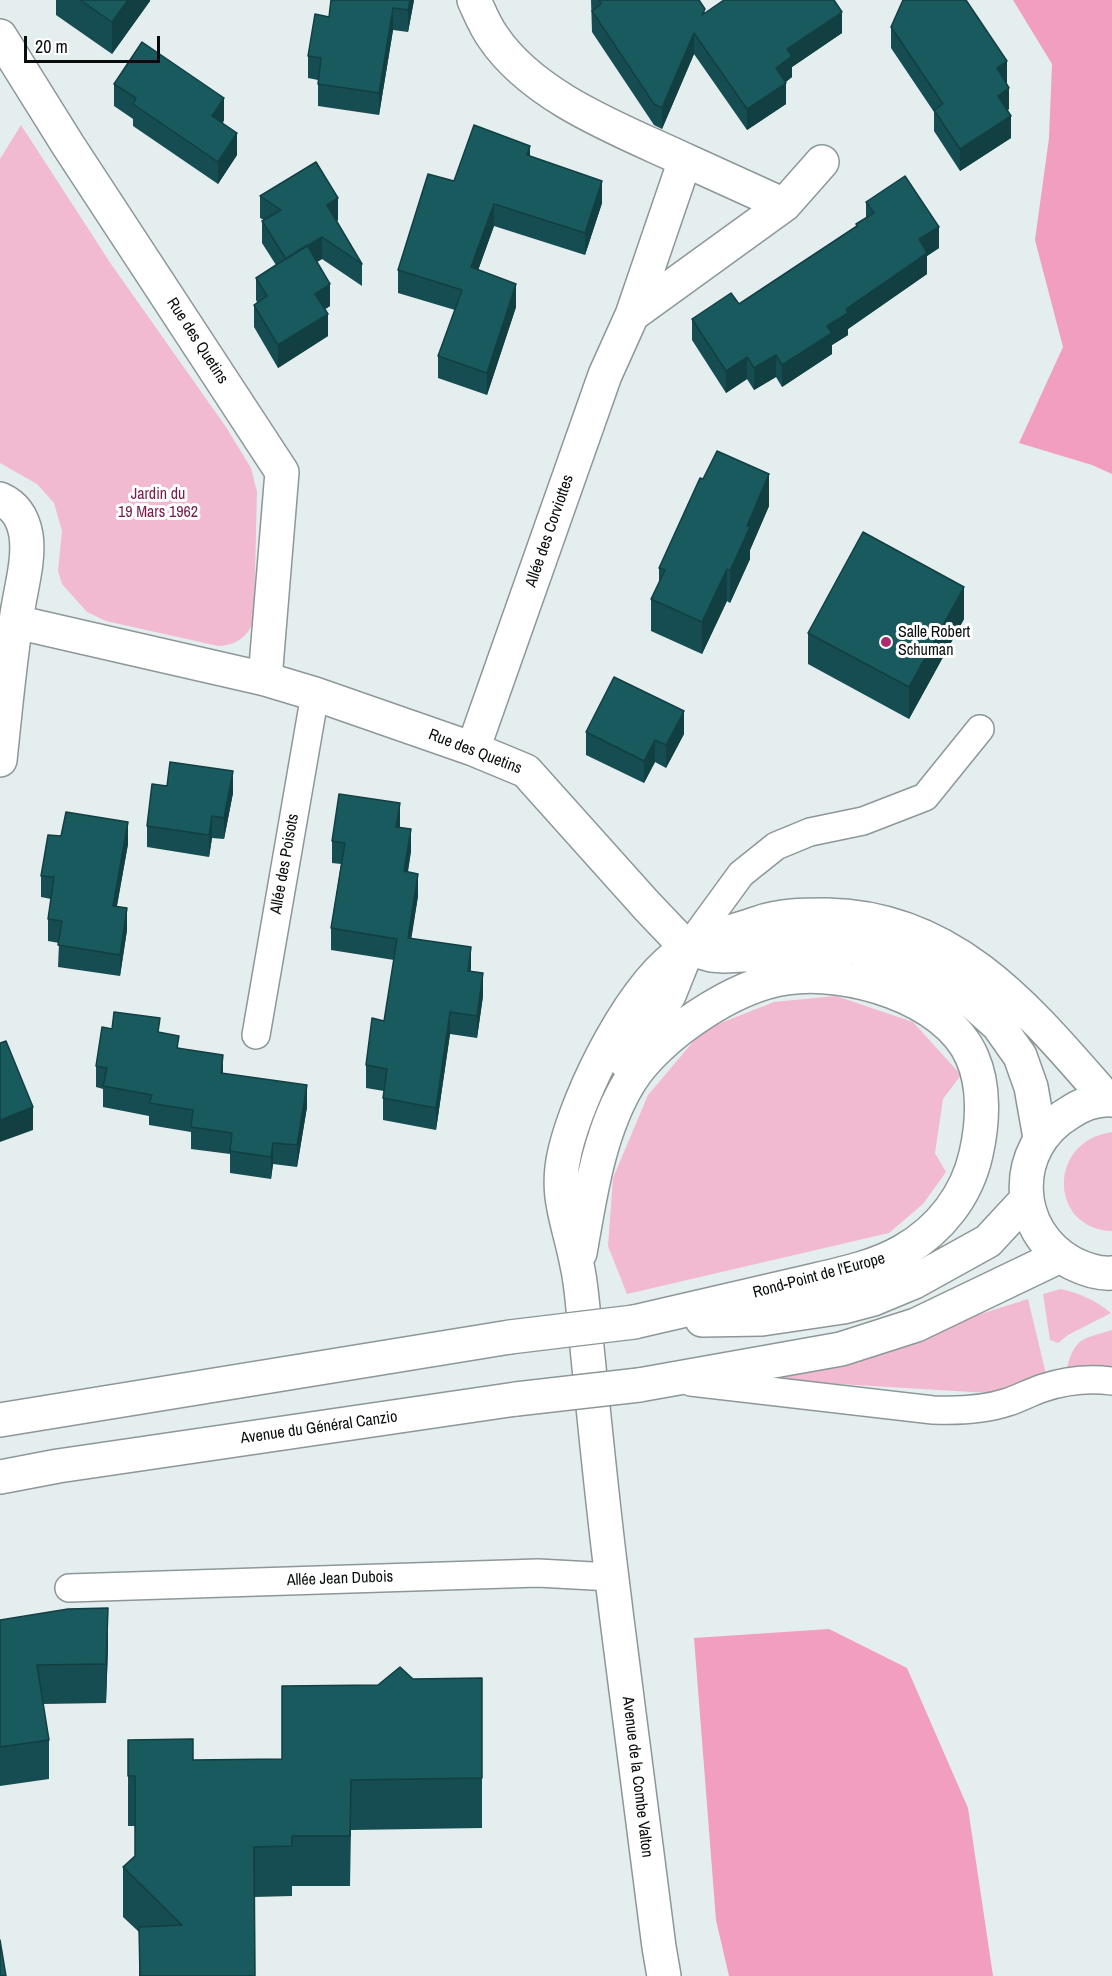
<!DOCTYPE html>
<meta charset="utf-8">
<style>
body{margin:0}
#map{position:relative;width:1112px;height:1976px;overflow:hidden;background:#e4eeef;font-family:"Archivo Narrow",sans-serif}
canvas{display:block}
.scale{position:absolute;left:24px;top:36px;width:136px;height:27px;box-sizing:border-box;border:3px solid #0a0d0e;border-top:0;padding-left:8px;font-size:18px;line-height:21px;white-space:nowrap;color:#0a0d0e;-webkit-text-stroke:4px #fff;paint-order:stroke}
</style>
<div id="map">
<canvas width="1112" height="1976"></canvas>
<div class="scale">20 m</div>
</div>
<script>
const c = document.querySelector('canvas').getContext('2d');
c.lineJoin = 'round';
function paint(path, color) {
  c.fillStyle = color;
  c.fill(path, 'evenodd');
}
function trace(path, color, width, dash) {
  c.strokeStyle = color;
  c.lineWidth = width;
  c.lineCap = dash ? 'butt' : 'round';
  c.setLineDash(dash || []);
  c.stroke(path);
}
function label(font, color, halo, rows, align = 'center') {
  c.font = font + ' "Archivo Narrow",sans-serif';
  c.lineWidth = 6;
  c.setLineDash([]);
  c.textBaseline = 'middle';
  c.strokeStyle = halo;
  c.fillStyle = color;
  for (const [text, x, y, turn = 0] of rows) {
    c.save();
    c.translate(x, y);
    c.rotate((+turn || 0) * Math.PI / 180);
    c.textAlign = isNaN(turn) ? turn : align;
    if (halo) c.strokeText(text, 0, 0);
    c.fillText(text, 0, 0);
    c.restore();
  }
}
const green = new Path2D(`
 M21,125l90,139 115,163 25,41 6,24 -3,125c-3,18 -18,29 -36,29l-112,-25 -19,-9 -25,-28 -4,-13 4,-40 -8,-28 -17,-19 -37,-21v-304z
 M836,996l77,26 48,53 -18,24 -8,54 11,19 -23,32 -34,29 -262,61 -19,-48 5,-68 35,-83 55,-65 71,-28z
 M1112,1132v99c-61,-1 -67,-89 0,-99z
 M1061,1289c20,5 34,11 50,24l-43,22 -10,8 -8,-3 -7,-46z
 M1028,1299l18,75 -57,19 -217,-13z
 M1112,1330v37l-45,1c8,-31 16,-29 45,-38z`);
const forest = new Path2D(`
 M1013,0h99v474l-20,-9 -73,-22 44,-96 -28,-107 14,-102 3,-74z
 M829,1629l78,39 61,140 25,168h-264l-13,-56 -22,-282z`);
const service = new Path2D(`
 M687,948l54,-74 35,-28 34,-14 53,-11 62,-24 55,-68
 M256,1035l59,-341
 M691,1382l242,28c25,1 51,0 75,-8 12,-4 23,-10 35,-14 21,-7 46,-10 69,-7
 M69,1588l469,-15 73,4`);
const minor = new Path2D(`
 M0,36l68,109 214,327 -17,207
 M685,160l99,45
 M632,315l152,-110 38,-43
 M0,499c16,7 23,19 26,36 4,27 -7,59 -10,87 -7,46 -11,92 -16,138
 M16,622l249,57 50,15 158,55 53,22 121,135 40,42 24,7 13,1 39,-2 37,-9h35l18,2 30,7 27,11 21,10 38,24 29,26 22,31 11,31 9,51
 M473,749l132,-374 27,-60 53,-155c-64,-30 -151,-62 -192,-123 -8,-11 -13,-24 -19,-37
 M625,1061l44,-66 16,-40
 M1112,1100c-15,-1 -31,5 -43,13 -59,35 -56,118 3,150 12,6 27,11 40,10
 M580,1253c10,-57 19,-122 50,-172 28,-45 104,-96 157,-103 59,-9 159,19 185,79 13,29 11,66 4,97 -9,41 -36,76 -73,97 -33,19 -73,25 -109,34 -54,12 -107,25 -160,37
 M702,1320l60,-1 81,-12 30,-8 41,-17 74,-41 38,-41
 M639,1385l202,-36 75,-24 144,-69
 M0,1420l510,-83
 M0,1477l58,-11 458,-67
 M664,1976l-5,-29c-16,-122 -32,-245 -47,-368 -11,-87 -19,-174 -28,-261 -2,-18 -3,-36 -7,-53 -8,-43 -23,-69 -12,-114 14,-59 68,-170 121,-202 16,-10 52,-19 72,-26 22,-8 46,-8 69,-8 128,2 203,96 280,184`);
const minorBridge = new Path2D(`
 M510,1337l124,-15
 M516,1399l123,-14`);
const wall = new Path2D(`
 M56,0h94v1l-38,53 -56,-39z
 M414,0l-6,32 -15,-2 -14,85 -61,-9v-26l-10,-2v-22l21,-39z
 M591,0h108l6,13 137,20 -50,34v10l-6,5v22l-39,26 -53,-76 -32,75 -8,-4 -62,-93z
 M891,27l116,56h-1l3,26 -2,2 4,27 -51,33 -26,-40v-19l-43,-64z
 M114,84l110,36 -1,3 14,32 -19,29 -85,-58v-7l-19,-13z
 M530,156l72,47 -17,52 -91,-29 -16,44 38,37 -29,88 -49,-17v-22l17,-46 -57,-17v-23l56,-89z
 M260,196l78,24 -1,1 25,43v22l-40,-27 -5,3 13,44 -5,3 3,27 -50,32 -24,-41v-22l3,-3 -1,-2v-22l20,-13 -14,-22v-22l2,-1 -4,-2z
 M866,202l73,46 -12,8v18l-79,55v6l-16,10v9l-50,33 -6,-10 -22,13 -7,-11 -21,14 -34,-53v-21l47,-15 117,-77v-3l10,-6z
 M769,506l-19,44v9l-20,44 -3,-2 -25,53 -51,-23v-32l8,-17v-14z
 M964,619l-55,100 -101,-55v-31z
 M586,732l98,2 -18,34 -11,-6 -11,21 -58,-28z
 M167,786l66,7 -9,46 -12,-1 -3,19 -62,-10v-21z
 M400,825l-1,3 12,23 -3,21 10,24 -7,42 60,33 12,25 -6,42 -27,-4 -14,96 -53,-10v-22l1,-7 -18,-3v-23l18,-44 10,-61 -63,-10v-22l10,-64 -9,-1v-22z
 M128,844l-11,62 10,24 -7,46 -62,-9 1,-24 -11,-2v-22l3,-20 -10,-2v-21z
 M112,1029l48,4 19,15 44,26 84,33 -10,60 -24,-3 -2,15 -41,-6v-19l-39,-5v-17l-42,-7v-9l-46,-9v-18l-7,-2v-21z
 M0,1620l108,27 -2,56 -63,1 6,36v39l-49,7z
 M482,1678v150l-131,2 -1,56h-58v10l-38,1 1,79h-116v-44l-16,-15v-50l12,-11v-30h-7v-86l65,20 89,-1 96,-74 35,-6z`);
const shadedWall = new Path2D(`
 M128,0h22v1l-38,53v-32z
 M410,0h4l-6,32v-22z
 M393,8v22l-14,85v-22z
 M842,12v21l-50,34v10l-16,12v-21l11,-19z
 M694,33v21l-32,75v-21z
 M1007,61v22l-10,6v-21z
 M786,83v21l-39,26v-21z
 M1009,88v21l-11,8v-21z
 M224,98v22l-12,18v-22z
 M1011,116v22l-51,33v-22z
 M237,133v22l-19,29v-22z
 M530,146v22l-3,-13z
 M602,181v22l-17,52v-22z
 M338,198v22l-11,7v-22z
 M494,204v22l-23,64v-23z
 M939,227v21l-12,8v18l-79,55v6l-16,10v9l-50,33v-22l64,-56 73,-70z
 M322,237v22l-36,21v-21z
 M330,284v22l-15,10v-22z
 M516,284v23l-29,88v-22z
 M328,314v22l-50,32v-23z
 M776,355v22l-22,13v-22z
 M747,357v22l-21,14v-22z
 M769,474v32l-19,44v9l-20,44v-32l17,-45z
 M727,569v32l-25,53v-32z
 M964,587v32l-55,100v-32z
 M684,711v23l-18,34v-23z
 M655,740v22l-11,21v-22z
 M233,771v22l-9,46v-21z
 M400,803v22l-4,24v-22z
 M212,816v22l-3,19v-22z
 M128,822v22l-15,83v-21z
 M411,829v22l-7,42v-22z
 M418,874v22l-10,64v-22z
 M127,908v22l-7,46v-21z
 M471,947v22l-3,24v-22z
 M483,973v23l-6,42v-22z
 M450,1012v22l-14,96v-22z
 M223,1055v22l-2,-4z
 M307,1085v22l-10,60v-22z
 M33,1107v23l-33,12v13v-35z
 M273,1143v21l-2,15v-22z
 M108,1608v39l-2,56v-39z`);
const building = new Path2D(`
 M80,0h48l-16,22z
 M331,0h79l-2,10 -15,-2 -14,85 -61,-9 3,-26 -13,-2 7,-42 14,3z
 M599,0h100l6,9 -3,6 22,-15h110l8,12 -55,37 5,7 -16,12 10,15 -39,26 -53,-76 -32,75 -8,-4 -62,-93 9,-7z
 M903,0h63l41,61 -10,7 12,20 -11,8 13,20 -51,33 -26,-39 9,-6 -52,-77z
 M142,42l82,56 -12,18 25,17 -19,29 -85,-58 3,-6 -22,-14z
 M474,125l56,21 -3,9 75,26 -17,52 -91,-29 -23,63 45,17 -29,89 -49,-17 24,-66 -64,-20 30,-96 26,7z
 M316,162l22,36 -11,7 35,59 -40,-27 -36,22 -24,-38 19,-11 -21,-14z
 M905,176l34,51 -20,12 8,14 -81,56 2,4 -21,13 5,7 -50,32 -6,-10 -22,13 -7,-11 -21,14 -34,-52 39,-26 8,11 118,-78 -1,-2 18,-11 -8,-11z
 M307,245l23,39 -15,10 13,20 -50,31 -24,-40 13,-9 -11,-18z
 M717,451l52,23 -22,52 3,1 -20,44 -3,-2 -25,53 -51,-23 14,-29 -6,-2 41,-90 3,1z
 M863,532l101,55 -55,100 -101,-54z
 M614,677l70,34 -18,34 -11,-5 -11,21 -58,-29z
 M170,762l63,9 -9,47 -12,-2 -3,19 -62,-9 5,-42 15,2z
 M339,794l61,9 -4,24 15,2 -7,42 14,3 -10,64 63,9 -3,24 15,2 -6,43 -27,-4 -14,96 -53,-10 4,-29 -21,-4 6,-47 12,3 13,-82 -66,-11 14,-85 -13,-2z
 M66,812l62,10 -15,84 14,2 -7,47 -62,-10 4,-24 -14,-2 6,-42 -13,-1 7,-41 13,1z
 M114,1012l46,6 -2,14 21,4 -2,12 46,7 -2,18 86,12 -10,60 -24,-2 -2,14 -41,-6 2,-18 -41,-6 2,-17 -44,-7 3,-8 -49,-9 4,-18 -11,-2 6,-39 10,2z
 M6,1041l27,66 -33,13v-77z
 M108,1608l-2,56 -69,1 12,75 -49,7v-127l68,-11z
 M400,1667l13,12 69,-1v100l-131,2 -1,56h-58v10l-38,1 1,129h-115l-1,-49 43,-2 -59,-58 12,-11v-80h-7v-36l65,-1v21l89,-1v-73l96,-1z
 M0,1940l6,36h-6z`);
const markers = [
 [886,642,6,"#af2970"]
];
const streetNames = [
 ["Rue des Quetins",197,341,57],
 ["Allée des Corviottes",550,531,-71],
 ["Rue des Quetins",475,752,21],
 ["Allée des Poisots",285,864,-80],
 ["Rond-Point de l'Europe",819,1276,-15],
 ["Avenue du Général Canzio",319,1428,-8],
 ["Allée Jean Dubois",340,1579,-2],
 ["Avenue de la Combe Valton",637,1777,83]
];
const parkNames = [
 ["Jardin du",158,495],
 ["19 Mars 1962",158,513]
];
const poiNames = [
 ["Salle Robert",898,633],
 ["Schuman",898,651]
];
paint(green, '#f1bad0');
paint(forest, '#f19ec0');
trace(service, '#8d9798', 30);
trace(minor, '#8d9798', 36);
trace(service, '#fff', 27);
trace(minor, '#fff', 33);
trace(minorBridge, '#8d9798', 36, []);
trace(minorBridge, '#fff', 33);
paint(wall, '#164d52');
paint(shadedWall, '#123f42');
paint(building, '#195a5f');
trace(building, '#123f42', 1.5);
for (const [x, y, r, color] of markers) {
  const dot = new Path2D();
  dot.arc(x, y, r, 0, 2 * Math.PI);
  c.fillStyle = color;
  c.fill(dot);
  trace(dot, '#fff', 2);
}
label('16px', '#0a0d0e', '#fff', streetNames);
label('16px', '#791b4c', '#fff', parkNames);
label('16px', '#0a0d0e', '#fff', poiNames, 'left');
</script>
